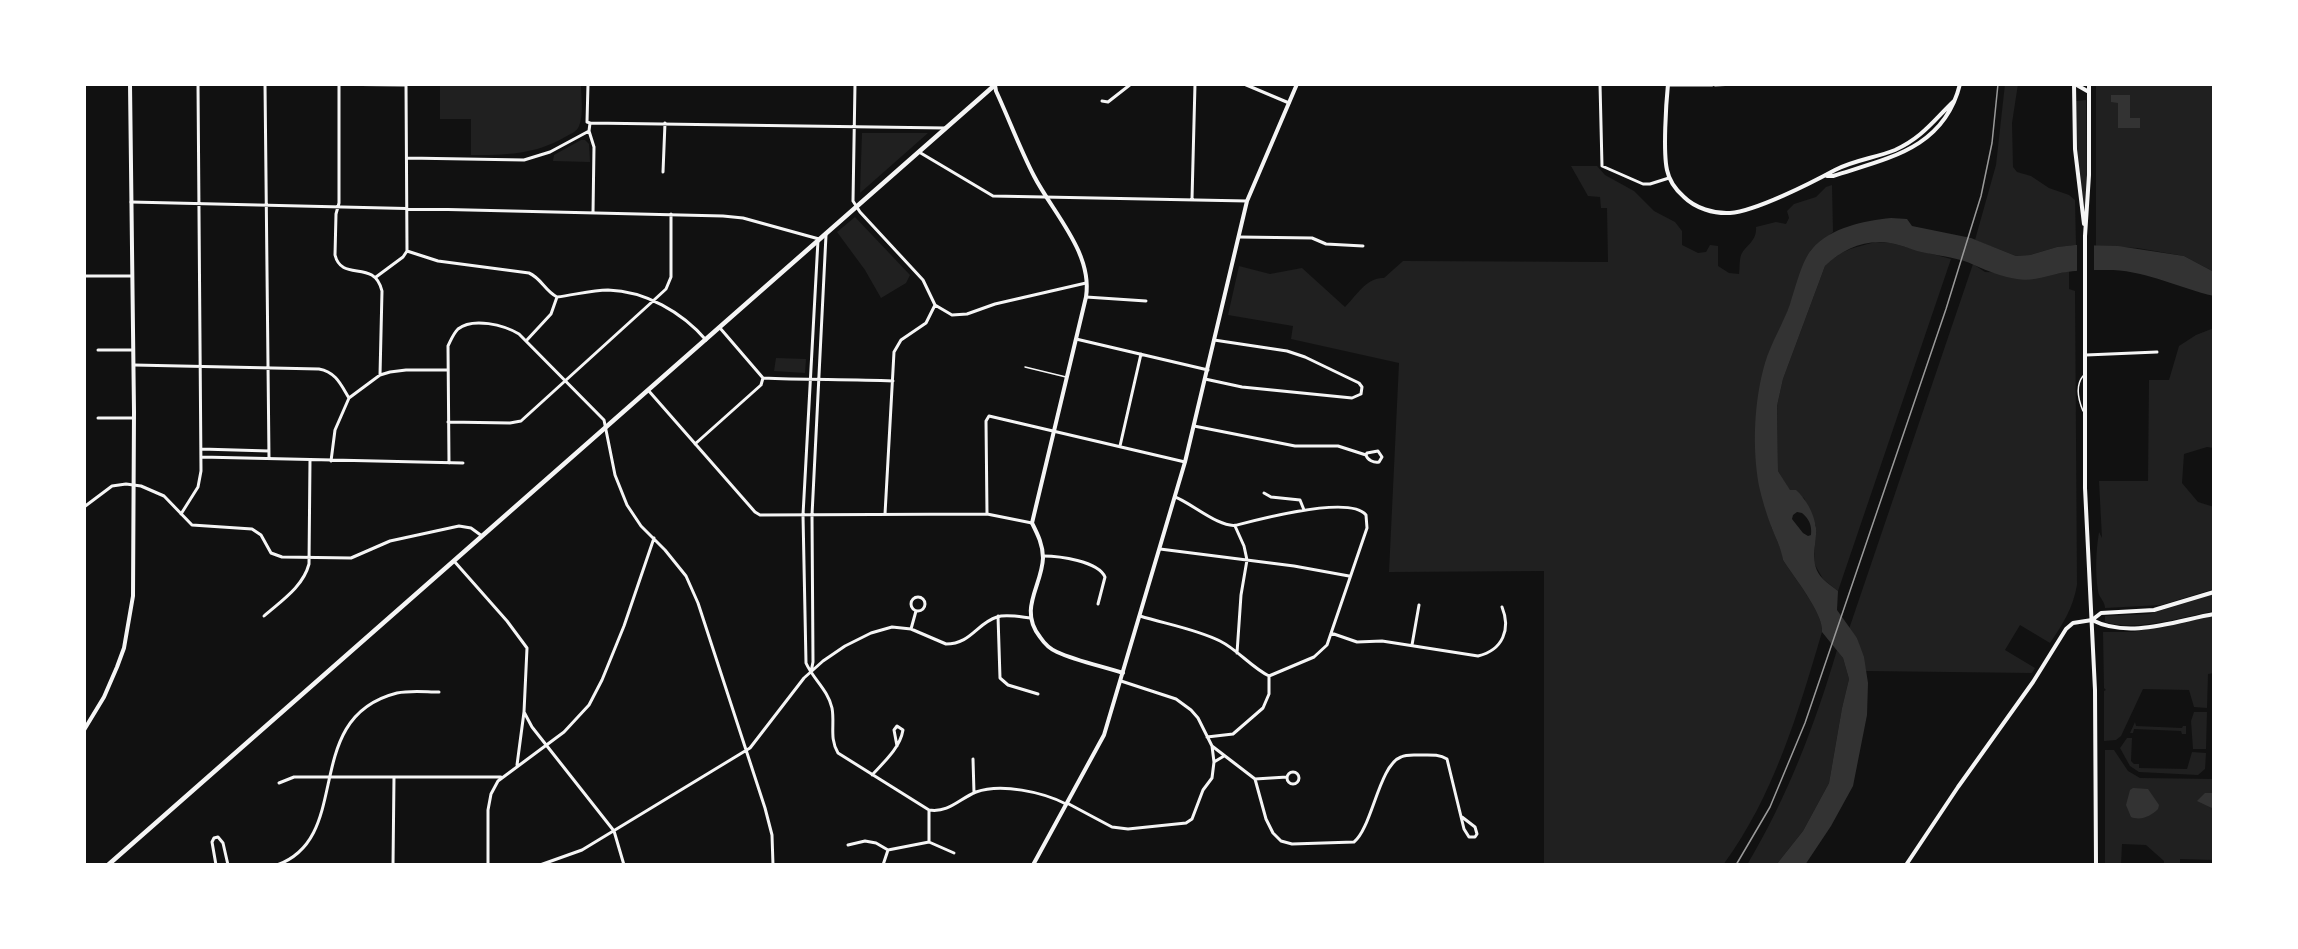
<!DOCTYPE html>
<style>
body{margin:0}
#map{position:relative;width:2298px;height:949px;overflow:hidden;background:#111;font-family:Raleway,sans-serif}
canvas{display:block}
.frame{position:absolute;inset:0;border:86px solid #fff;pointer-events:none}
</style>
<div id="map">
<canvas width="2298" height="949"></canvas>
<div class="frame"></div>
</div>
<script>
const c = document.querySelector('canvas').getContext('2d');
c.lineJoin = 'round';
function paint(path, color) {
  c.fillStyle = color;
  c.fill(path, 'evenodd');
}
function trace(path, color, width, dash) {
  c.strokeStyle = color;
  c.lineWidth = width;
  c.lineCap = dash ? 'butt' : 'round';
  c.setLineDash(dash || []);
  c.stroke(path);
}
const green = new Path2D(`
 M440,84h141c0,12 3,31 -2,42 -2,6 -9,8 -14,11 -31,18 -60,18 -94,18v-36h-31z
 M2005,84h13l-6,39 1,44 4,5 14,4 18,12 20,7 6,5 1,45 -19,2 -27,8 -14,1 -41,-16 21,-75z
 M2096,84h118v188l-30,-16 -47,-8 -41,-2z
 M2086,100l1,92 -2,26 -8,-70 -1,-47z
 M862,133h66l-68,60z
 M581,140h4l4,4 1,18 -37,-1 1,-6z
 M1571,166h26l8,9 29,16 20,20 21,11 7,9v14l16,8 8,-1 4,-7 8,1v20l11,7 10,1c1,-6 0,-16 3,-21 6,-9 15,-13 14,-26l20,-5 10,2 3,-6 -2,-7 7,-7 22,-7 10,-10 6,-2 1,47 -22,18 -28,73 -17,38 5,165 11,26 1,8c10,16 41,54 39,72 -24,81 -48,164 -99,233h-179v-294l-155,1 10,-209 -108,-24 2,-13 -65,-11 11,-49 31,8 32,-6 43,39c11,-11 22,-30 39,-29l19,-17 205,1 -1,-54h-6l-1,-11 -12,-1z
 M855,217l55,58 -4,8 -25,15 -16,-28 -28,-38z
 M1875,242l16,1 60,16 -113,332 -15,-12 -9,-16 2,-37 -12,-28 -14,-7 -12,-20 -1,-65 6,-27 42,-113c19,-18 26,-17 50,-24z
 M1973,264l12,8 70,2 14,-3v18l6,2 2,294c-4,23 -14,39 -27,58l-30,-18 -15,25 30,18 -3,5 -166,-2 -9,-33 -8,-9z
 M2214,328v120l-7,-1 -23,7 -2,29 16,19 16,5v82l-53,16 -56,3c0,-7 -6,-10 -7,-17 -3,-19 -2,-40 1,-59l3,6 -3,-57h49l1,-101h20l10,-34 17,-11z
 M776,358l30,1 -1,14 -31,-2z
 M2214,594v17c-32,6 -78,21 -109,11v-6l44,-2z
 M2214,616v57l-6,1 -1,34 -13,-1 -5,-17 -46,-1 -22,47 -5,4 -12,1v-50l2,-1 -2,-2 -1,-56h30z
 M1837,650l6,8 6,21 -7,29 -13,75 -26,48 -27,34h-29c40,-67 68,-140 90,-215z
 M2194,712h13l-1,37h-13l-2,-28z
 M2135,722l1,4 46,2 1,-2h3v8h-4l-1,-3 -47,-2 -1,4h-3z
 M2127,738h5l-1,23 3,3h5v4l48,1 5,-17 14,1 -1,16 -7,6 -59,-3 -9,-6 -10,-18z
 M2105,750h9l14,21 12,7 74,1v81l-34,-1v6h-16v-4l-18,-16 -24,-1 -1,21h-16z`);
const water = new Path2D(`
 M2111,95h19v23h10v10h-22v-25l-7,-1z
 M1891,218l16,1 5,7 59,12 45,18 14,-1 27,-8 18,-2 43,1 66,10 30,16v24c-35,-8 -65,-24 -101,-26 -15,0 -32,0 -46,2 -17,2 -32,10 -50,7 -15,-2 -29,-8 -43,-14 -14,-7 -33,-9 -48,-12 -12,-2 -23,-8 -36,-10 -25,-4 -47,6 -65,23l-42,113 -6,27 1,65 12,19h6c10,9 18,23 20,38 1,18 -8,35 7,51 4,4 10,8 15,12l-1,19 20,28 7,19 4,26 -1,32 -14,71 -22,40 -26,39h-29l27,-34 26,-48 13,-75 7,-29 -6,-21 -21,-26c2,-18 -29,-56 -39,-72 -2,-13 -8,-23 -12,-34 -5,-13 -9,-27 -12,-40 -7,-39 -5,-85 6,-123 6,-20 18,-39 25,-59 5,-15 12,-44 22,-55 19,-22 52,-28 79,-31zM1797,512l5,1c7,6 10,12 9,22l-3,1 -5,-3 -11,-14 1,-4z
 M2133,788l15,1 11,16 -1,4c-7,7 -17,12 -27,8l-5,-12 4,-15z
 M2205,793h9v16l-17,-8z`);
const pier = new Path2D(`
 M2077,242h17v32h-17z`);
const service = new Path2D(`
 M1025,367l41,10
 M2083,411c-5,-12 -8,-25 0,-35`);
const minor = new Path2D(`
 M265,84l4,374
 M317,84l89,1
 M339,84v119l-3,11 -1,41c7,28 39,3 47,36l-2,84
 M588,84l-1,38 3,1 -1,8 5,16 -1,66
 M855,84l-2,117 7,11 63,68 12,25 17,10 15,-1 28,-10 91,-21
 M1244,84l45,19
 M1600,84l2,82 41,18h7l19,-6
 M1668,85h44
 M1715,85l20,-1
 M1102,101l6,1 23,-18
 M590,123l355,5
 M919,152l74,44 254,5
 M407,158l117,2 26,-8 39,-21
 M663,172l2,-49
 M1192,199l3,-115
 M131,202l592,14 20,2 76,21
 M1239,237l73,1 14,6 37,2
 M818,240l-15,275 3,148c7,16 22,27 26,45 3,16 -3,30 6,45l91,57c20,3 30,-11 47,-18 25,-9 67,0 90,12
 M407,251l31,10 91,12c12,5 16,18 28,24 17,-2 35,-7 51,-7 37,1 74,22 98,50
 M84,276h48
 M376,277l27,-20 4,-6 -1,-167
 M1086,297l60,4
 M720,328l43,50c44,2 86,1 130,3
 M1076,339l132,31
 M526,341l25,-27 6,-17
 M98,350h35
 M2086,355l71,-3
 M134,365l185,4c17,3 22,16 30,29
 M1205,379l37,8 110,11 9,-4 1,-7 -3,-4 -54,-26 -18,-6 -73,-11
 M648,390l107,122 5,3 227,-1 45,9
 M98,418h36
 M448,422l62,1 11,-2 132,-120 13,-12 5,-12v-63
 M1194,426l101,20h43l28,9c1,5 8,8 13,7l3,-5 -4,-6 -11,2 -1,2
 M695,444l66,-59 2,-7
 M1120,446l21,-92
 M201,449l68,2
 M201,457l262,6
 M331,461l4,-31 14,-32 31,-23 10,-3 16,-2h41
 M449,463l-1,-117c3,-6 5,-12 10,-17 15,-12 46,-4 61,5l85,86 11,55 12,30 14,21 24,24 21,26 12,27 67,205 7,27 1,30
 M1264,493l7,4 29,3 4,10
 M1175,497c15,5 45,32 62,28 23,-6 113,-30 129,-10l1,13 -40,117 -13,12 -45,19
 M84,507l28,-21 14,-2 15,2 23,10 28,29 60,4 9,6 10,18 11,4 69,1 39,-17 69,-15 12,2 11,8
 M181,514l17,-27 3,-16 -3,-387
 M885,514l9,-162 7,-12 25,-17 9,-18
 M987,514l-1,-93 3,-5 196,46
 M1235,526l9,20 3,14 -6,35 -4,58
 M1160,549l134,17 55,10
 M1043,556c16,0 55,5 62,21l-7,27
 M454,561l53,60 20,27 -3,64 -7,53
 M911 604a7 7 0 1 1 14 0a7 7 0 1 1-14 0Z
 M264,616c17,-15 39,-29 45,-52l1,-104
 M998,616l2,62 8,7 30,9
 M1140,616c26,8 56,13 80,25 18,9 31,26 49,35
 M911,629l5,-18
 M1331,633l26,9 25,-1 96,15c25,-6 33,-27 24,-49
 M1412,645l7,-40
 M811,672l2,-10 -1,-147 14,-280
 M1121,681l55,18 15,11 7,8 14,28 43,33 11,40 7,14 8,8 11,3 62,-2c18,-14 25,-77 47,-85 6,-3 13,-2 19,-2 10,0 19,-1 27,4l17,70 5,8h6l2,-3 -2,-7 -13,-10
 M524,712l8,15 82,104 10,34
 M1207,737l26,-3 30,-26 6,-14v-18
 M973,759l1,34
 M1214,762l10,-6
 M1287 778a6 6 0 1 1 12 0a6 6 0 1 1-12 0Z
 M872,775c12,-13 28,-27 31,-45l-6,-4 -3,4 3,16
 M1255,779l32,-2
 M279,783l15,-6h207
 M1067,803l45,24 16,2 58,-6 6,-4 11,-29 9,-12 2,-16 -2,-16
 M929,842v-32
 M929,842l25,11
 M848,845l17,-4 11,2 12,7 41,-8
 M216,865l-4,-23 2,-4 4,-1 5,6 5,22
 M277,865c78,-28 22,-147 120,-172 14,-3 29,-1 42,-1
 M393,865l1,-88
 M488,865v-55l3,-16 7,-13 66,-49 25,-27 13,-25 22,-54 30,-88
 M540,865l42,-15 168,-102 54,-70 19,-17 22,-15 26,-13 21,-6 19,2 35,15c25,0 31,-21 51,-27 9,-3 24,0 34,1
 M883,865l5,-15`);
const tertiary = new Path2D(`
 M1668,84c-2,20 -5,68 -1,86 2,10 9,20 17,27 11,11 30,17 46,16 26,-2 81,-30 105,-43 19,-10 40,-12 60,-20 27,-12 39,-30 59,-49
 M995,85l1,6c13,28 24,58 38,85 19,37 59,77 52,121l-54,226c6,12 11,22 11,35 -1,28 -25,51 -3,79 4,6 10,12 17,15 20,9 44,14 66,21
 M1827,176h6c55,-18 111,-27 127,-92
 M2092,620l9,-7 53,-3 60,-18
 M2092,620c37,19 83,1 122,-6
 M1906,865l52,-78 75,-105 33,-53 7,-6 19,-3`);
const secondary = new Path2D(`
 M2074,84l1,65 9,75
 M2075,84l14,8
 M2089,84v91l-4,61v252l10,202 1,175
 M84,730l20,-33 13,-30 7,-19 9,-52 1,-184 -4,-328
 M1033,865l71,-130 81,-273 62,-261 50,-117`);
const primary = new Path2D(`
 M108,865l888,-781`);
const rail = new Path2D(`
 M1736,865l34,-58 35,-84 141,-414 35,-113 11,-53 6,-59`);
paint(green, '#202020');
paint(water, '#333');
paint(pier, '#111');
trace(service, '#f5f5f5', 1.5);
trace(minor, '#f5f5f5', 3);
trace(tertiary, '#f5f5f5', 4);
trace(secondary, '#f5f5f5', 4);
trace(primary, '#f5f5f5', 4.5);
trace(rail, '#9a9a9a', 1.5);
</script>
